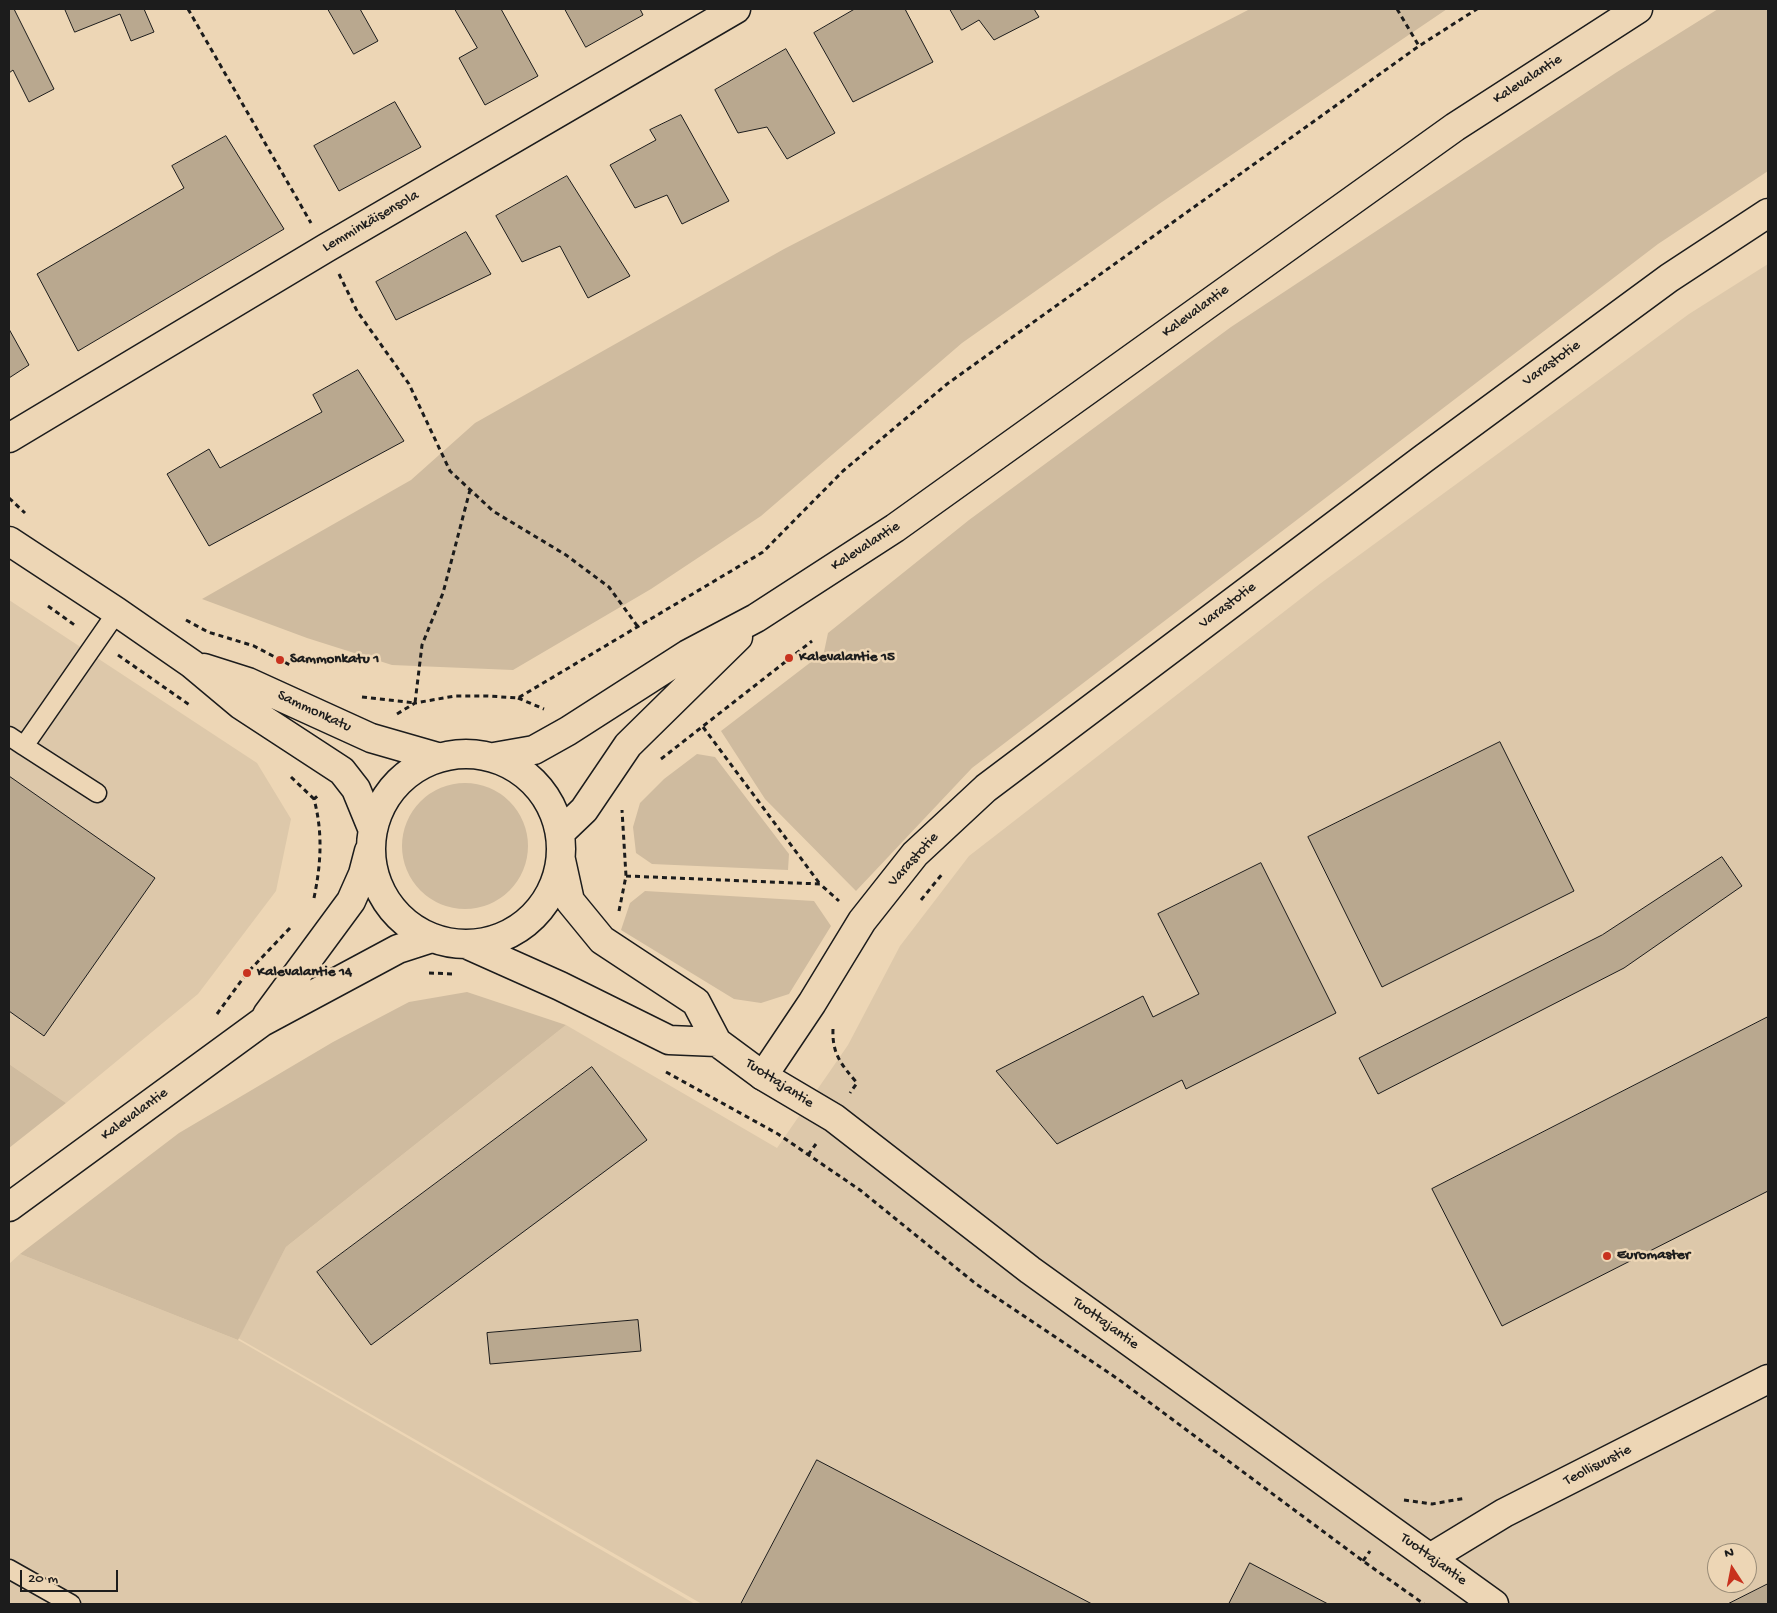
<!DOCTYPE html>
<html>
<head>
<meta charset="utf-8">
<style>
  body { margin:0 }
  #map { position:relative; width:1777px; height:1613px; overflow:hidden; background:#edd6b5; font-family:"Gochi Hand",sans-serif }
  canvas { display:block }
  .frame { position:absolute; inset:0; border:10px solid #1c1c1c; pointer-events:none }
  .north { position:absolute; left:1707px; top:1543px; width:50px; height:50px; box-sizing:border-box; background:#edd6b5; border:1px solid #998c78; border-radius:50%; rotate:349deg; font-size:14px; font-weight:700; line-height:20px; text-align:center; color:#1c1c1c }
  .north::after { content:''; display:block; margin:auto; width:18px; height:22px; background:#c8321e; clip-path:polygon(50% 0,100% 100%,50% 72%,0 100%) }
  .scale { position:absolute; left:20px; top:1570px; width:98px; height:22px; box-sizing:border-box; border:2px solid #1c1c1c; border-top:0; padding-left:6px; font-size:15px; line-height:18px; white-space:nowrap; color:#1c1c1c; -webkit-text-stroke:4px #edd6b5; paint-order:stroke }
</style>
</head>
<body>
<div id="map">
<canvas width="1777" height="1613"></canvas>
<div class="frame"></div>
<div class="north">N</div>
<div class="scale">20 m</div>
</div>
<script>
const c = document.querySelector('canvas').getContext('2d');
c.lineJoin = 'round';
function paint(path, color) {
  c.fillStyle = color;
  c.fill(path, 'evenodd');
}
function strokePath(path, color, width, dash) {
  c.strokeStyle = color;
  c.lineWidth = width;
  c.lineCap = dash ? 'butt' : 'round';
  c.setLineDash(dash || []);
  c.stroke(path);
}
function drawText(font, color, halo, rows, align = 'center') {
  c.font = font + ' "Gochi Hand",sans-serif';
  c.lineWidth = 5;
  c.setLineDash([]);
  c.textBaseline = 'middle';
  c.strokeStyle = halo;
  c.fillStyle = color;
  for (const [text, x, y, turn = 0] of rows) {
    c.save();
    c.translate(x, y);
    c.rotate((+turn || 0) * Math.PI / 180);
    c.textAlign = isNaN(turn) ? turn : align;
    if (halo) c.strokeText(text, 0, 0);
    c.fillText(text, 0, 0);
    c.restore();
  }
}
paint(new Path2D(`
  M1768,264V1604H702L238,1338L286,1247L566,1025L777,1148L848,1045L900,946L969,856L1321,583L1689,314ZM1717,1553H1747V1583H1717Z
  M9,600L257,763L291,819L276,891L198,994L66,1103L9,1064Z
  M20,1254L238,1340L695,1604H9V1264Z`), '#ddc8aa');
paint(new Path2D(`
  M1250,9H1447L1159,204L962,343L761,516L651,589L513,670L392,665L307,638L202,599L411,480L475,423L784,249Z
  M1718,9H1768V171L1658,244L972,768L856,891L765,799L721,731L824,652L828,633L969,520L1231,327L1617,72Z
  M697,754L715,757L789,854L788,870L652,864L636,853L633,827L640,803L664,779Z
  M402 846a63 63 0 1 1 126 0a63 63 0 1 1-126 0Z
  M645,891L814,901L831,926L789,994L761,1003L734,999L621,930L630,903Z
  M467,992L566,1025L286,1247L238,1340L20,1254L179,1133L333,1042L409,1002Z
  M9,1064L66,1103L9,1148Z`), '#cfbb9f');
const building = new Path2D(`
  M9,9H14L54,89L29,102L13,70L9,73Z
  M65,9H144L154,32L131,41L120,14L75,32Z
  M328,9H360L378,41L354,54Z
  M455,9H501L538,76L485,105L459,58L477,48Z
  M565,9H640L643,15L586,47Z
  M855,9H905L933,62L853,102L814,33Z
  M950,9H1034L1039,17L994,40L979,20L962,30Z
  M786,49L835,133L787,159L767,127L738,133L715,90Z
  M395,102L421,147L339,191L314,146Z
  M681,115L729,201L682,224L667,195L635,208L610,165L656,140L650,130Z
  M226,136L284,229L78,351L37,274L184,188L172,166Z
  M567,176L630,276L588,298L560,246L522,262L496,216Z
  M466,232L491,274L396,320L376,282Z
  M9,329L29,365L9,378Z
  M358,370L404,441L209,546L167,474L209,449L220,468L322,412L313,395Z
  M1500,742L1574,891L1382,987L1308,837Z
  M9,776L155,878L44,1036L9,1011Z
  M1722,857L1742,886L1624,968L1378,1094L1359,1058L1602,935Z
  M1261,863L1336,1013L1186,1089L1182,1080L1057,1144L996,1071L1143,996L1153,1017L1199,994L1158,914Z
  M1768,1017V1191L1502,1326L1432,1189Z
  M592,1067L647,1140L371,1345L317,1272Z
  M638,1320L641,1351L490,1364L487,1333Z
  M817,1460L1092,1604H741Z
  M1250,1563L1328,1604H1229Z
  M1768,1584V1604H1728Z`);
paint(building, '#b9a88f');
strokePath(building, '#1c1c1c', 1);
const lane = new Path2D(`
  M9,736L24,746L117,612
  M24,746L97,793
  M9,1569L71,1604`);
const street = new Path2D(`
  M9,438L326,248L736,9
  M763,1076L812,1003L862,921L915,854L986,788L1423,459L1669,278L1768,213
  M1430,1558L1504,1513L1768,1379`);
const secondary = new Path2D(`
  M9,541L117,612L192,664L241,705L342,771L356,789L372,828
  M204,668L248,682L371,738L437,757
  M371 849a95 95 0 1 1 190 0a95 95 0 1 1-190 0Z
  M494,757L534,750L568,731L688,654L756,618L895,528L1455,127L1638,9
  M560,833L584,810L628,745L738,637
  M561,860L570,901L602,940L696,1002L717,1042L763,1076L834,1118L1030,1270L1494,1604
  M466,944L560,986L669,1040L717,1042
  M267,1015L351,901L363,874L369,851
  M9,1207L262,1022L398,949L432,938`);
strokePath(lane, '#1c1c1c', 21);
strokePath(street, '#1c1c1c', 31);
strokePath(secondary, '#1c1c1c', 31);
strokePath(new Path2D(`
  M188,9L311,223
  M1397,9L1419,46
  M339,274L357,311L409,384L450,471L493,511L566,555L609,587L638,627
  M9,498L25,513
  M48,606L76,626
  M186,620L208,632L254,646L290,665
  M118,655L191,706
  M362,697L415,703L422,645L443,593L470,490
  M518,698L544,709
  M397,714L415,703L455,696H488L518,698L763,552L843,471L947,384L1419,46L1477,9
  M703,727L820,884
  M661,759L812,641
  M291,777L314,799
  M626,876L820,884L839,901
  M314,898C321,864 323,833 314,799L320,794
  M921,900L943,873
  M619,911L626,876L622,810
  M429,973L455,974
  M217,1014L247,973L290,928
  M833,1029C832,1054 841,1064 857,1083L850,1093
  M666,1072L778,1134L860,1190L976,1284L1118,1379L1363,1561L1424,1604
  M808,1155L816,1144
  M1404,1500L1432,1504L1466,1498
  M1363,1561L1370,1551`), '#1c1c1c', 3, [5, 4]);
strokePath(lane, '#edd6b5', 18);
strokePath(street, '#edd6b5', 28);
strokePath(secondary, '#edd6b5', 28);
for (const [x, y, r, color] of [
  [789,658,5,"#c8321e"],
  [280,660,5,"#c8321e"],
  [247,973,5,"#c8321e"],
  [1607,1256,5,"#c8321e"]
]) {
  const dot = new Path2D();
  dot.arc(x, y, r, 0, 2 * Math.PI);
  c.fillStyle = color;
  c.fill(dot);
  strokePath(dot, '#edd6b5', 2);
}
drawText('15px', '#1c1c1c', '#edd6b5', [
  ["Kalevalantie",1528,80,-33],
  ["Lemminkäisensola",371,222,-30],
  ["Kalevalantie",1196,312,-36],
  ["Varastotie",1552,364,-36],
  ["Kalevalantie",866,547,-33],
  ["Varastotie",1228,606,-37],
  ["Sammonkatu",314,712,25],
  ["Varastotie",914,860,-48],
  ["Tuottajantie",779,1084,33],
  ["Kalevalantie",135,1115,-36],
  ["Tuottajantie",1105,1324,36],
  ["Teollisuustie",1598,1466,-27],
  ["Tuottajantie",1433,1560,36]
]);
drawText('bold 15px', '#1c1c1c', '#edd6b5', [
  ["Kalevalantie 15",799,658],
  ["Sammonkatu 1",290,660],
  ["Kalevalantie 14",257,973],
  ["Euromaster",1617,1256]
], 'left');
</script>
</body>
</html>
